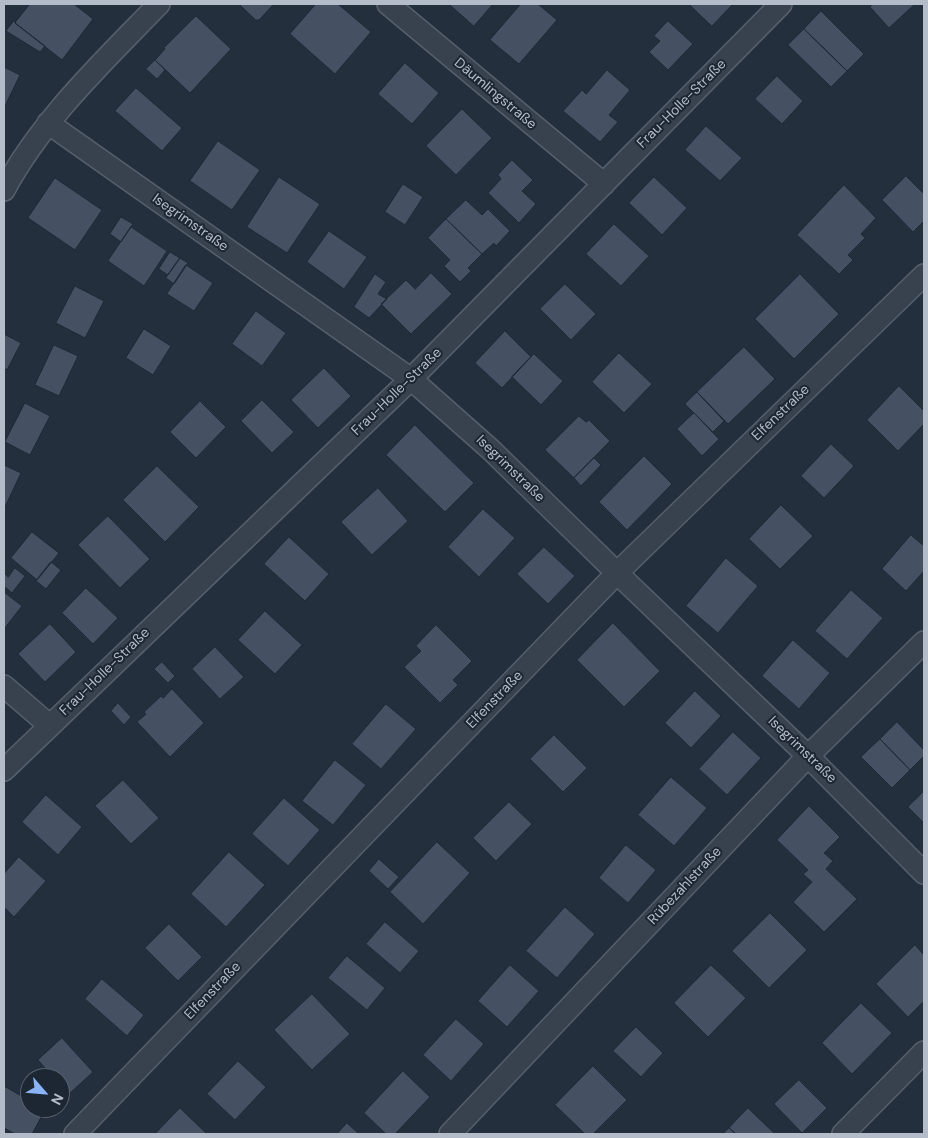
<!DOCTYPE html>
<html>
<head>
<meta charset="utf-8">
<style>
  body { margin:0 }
  #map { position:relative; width:928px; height:1138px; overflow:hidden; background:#242f3e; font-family:"DM Sans",sans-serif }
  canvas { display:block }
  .frame { position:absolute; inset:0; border:5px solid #b4bcc9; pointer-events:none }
  .north { position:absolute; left:20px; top:1068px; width:50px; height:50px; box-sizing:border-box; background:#1d2633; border:1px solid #59626f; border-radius:50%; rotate:117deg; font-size:14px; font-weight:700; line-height:20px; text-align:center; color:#b4bcc9 }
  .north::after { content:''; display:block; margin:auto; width:18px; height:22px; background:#8ab4f8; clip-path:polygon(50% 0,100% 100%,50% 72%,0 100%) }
</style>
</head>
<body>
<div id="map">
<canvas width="928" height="1138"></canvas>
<div class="frame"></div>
<div class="north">N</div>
</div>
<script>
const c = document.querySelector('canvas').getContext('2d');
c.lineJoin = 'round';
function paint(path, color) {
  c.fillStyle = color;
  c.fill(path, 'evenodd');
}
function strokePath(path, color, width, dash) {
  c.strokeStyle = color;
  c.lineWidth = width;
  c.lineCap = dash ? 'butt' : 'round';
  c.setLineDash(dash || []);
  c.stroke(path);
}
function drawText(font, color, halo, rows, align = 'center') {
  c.font = font + ' "DM Sans",sans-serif';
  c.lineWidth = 4;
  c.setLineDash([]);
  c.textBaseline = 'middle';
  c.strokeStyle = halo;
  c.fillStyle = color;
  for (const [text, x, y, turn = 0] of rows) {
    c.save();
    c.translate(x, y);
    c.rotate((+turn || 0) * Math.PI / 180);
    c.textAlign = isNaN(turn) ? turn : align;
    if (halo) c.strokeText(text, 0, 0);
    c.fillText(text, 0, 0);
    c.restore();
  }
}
const building = new Path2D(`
  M30,4H74L93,19L62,60L15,23Z
  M239,4H274L259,20H256Z
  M316,4H338L371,32L335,74L290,34Z
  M449,4H493L474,26Z
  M521,4H538L557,20L519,64L490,40Z
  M689,4H733L712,26Z
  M873,4H915L889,28L870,7Z
  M821,11L864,54L847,71L804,29Z
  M196,16L231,49L190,93L155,60L165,49L164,48Z
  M14,21L16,22L15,23L45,46L40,52L6,31Z
  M668,21L693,44L668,70L649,52L660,41L654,36Z
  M804,29L847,71L831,87L788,45Z
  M155,60L165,70L157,79L146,69Z
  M405,63L439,93L412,124L378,94Z
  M4,67L20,75L4,108Z
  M607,70L630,90L609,115L618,122L600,142L563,111L582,90L586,94Z
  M777,76L803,101L782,124L755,99Z
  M136,88L182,128L162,151L115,111Z
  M462,109L492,138L456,175L426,146Z
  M706,126L742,158L720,181L685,150Z
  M218,141L260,170L232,210L190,181Z
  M512,160L533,180L522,191L536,204L519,223L488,193L501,179L498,175Z
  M906,176L924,194V221L913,232L882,200Z
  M279,177L320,204L287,253L247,227Z
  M654,177L687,208L662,235L629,203Z
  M55,178L102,210L75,250L28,218Z
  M403,184L423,197L405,225L385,212Z
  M844,185L876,218L861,234L865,238L848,255L853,260L839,274L797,235Z
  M466,200L482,215L488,209L510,231L496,246L494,243L482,254L446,219Z
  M121,217L133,224L121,242L110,234Z
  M446,219L482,254L468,268L471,271L460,282L444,266L450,260L428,238Z
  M614,224L649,256L621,286L586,254Z
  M131,227L167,251L144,286L108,261Z
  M329,231L367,257L344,289L307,262Z
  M170,252L180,258L168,275L159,269Z
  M180,258L188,263L174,284L166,278Z
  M186,265L213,283L194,311L167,294Z
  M431,273L452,294L411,334L381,304L406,280L415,289Z
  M375,274L386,282L378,294L387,299L369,318L354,307Z
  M800,274L839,314L794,359L755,319Z
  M565,284L596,314L571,340L540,309Z
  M75,286L104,301L85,338L56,323Z
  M256,311L286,333L262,366L232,344Z
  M144,329L171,346L153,375L126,358Z
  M505,331L531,357L502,388L475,363Z
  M4,334L21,343L7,370L4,368Z
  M54,345L78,356L59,396L35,385Z
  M744,347L775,379L728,424L697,392Z
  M619,353L652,384L624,413L592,382Z
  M534,354L563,381L541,405L512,377Z
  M324,368L351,396L318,428L291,400Z
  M899,386L924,411V424L898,451L867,420Z
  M697,392L724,421L713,432L685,404Z
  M262,400L294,432L272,453L241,421Z
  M200,401L226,427L196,458L170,432Z
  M25,403L50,416L30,455L5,442Z
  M694,413L719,439L702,456L677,429Z
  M579,416L586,422L589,420L610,441L574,478L545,450Z
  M415,425L474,483L445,512L386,455Z
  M831,444L854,466L824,498L801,476Z
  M644,456L672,484L627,530L599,502Z
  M594,458L601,465L581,486L574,478Z
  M4,465L21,473L4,509Z
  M157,466L199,507L165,542L123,500Z
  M378,488L408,521L372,555L341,522Z
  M781,505L813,536L780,569L749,539Z
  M483,509L515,538L479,577L448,547Z
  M108,516L150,559L120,588L78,545Z
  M32,532L59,553L37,580L11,558Z
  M911,535L924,546V571L906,591L882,569Z
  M289,537L329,574L305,601L264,564Z
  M544,547L575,576L548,604L517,574Z
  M726,558L758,586L718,633L686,606Z
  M51,562L61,570L46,589L36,581Z
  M15,568L25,576L12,593L4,586V573L8,577Z
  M86,588L118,618L93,644L62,613Z
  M851,590L883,618L847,659L815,631Z
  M4,592L22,606L4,629Z
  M265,611L302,645L275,674L238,640Z
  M613,623L660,671L624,707L577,660Z
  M50,624L76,652L45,682L18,654Z
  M436,625L472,661L453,680L458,685L440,703L404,667L421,651L416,646Z
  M793,640L830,673L799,709L762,676Z
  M215,647L244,677L220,699L192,669Z
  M162,662L175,676L168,683L154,669Z
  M172,689L204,723L170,757L137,722L146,714L144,712L161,696L163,698Z
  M695,691L721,716L691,748L665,723Z
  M118,703L131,717L124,725L111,711Z
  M386,704L416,729L381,769L352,744Z
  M897,722L924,750V756L910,770L880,739Z
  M733,732L761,758L727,795L699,769Z
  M554,735L587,768L563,792L530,759Z
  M880,739L910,770L892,788L861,757Z
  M335,760L366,785L333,825L302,801Z
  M671,777L707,808L674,846L638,815Z
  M123,780L159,818L131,844L95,806Z
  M924,791V823L908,807Z
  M46,795L82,827L58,855L22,822Z
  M284,798L320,830L288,866L252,834Z
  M509,802L532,824L496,861L473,838Z
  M809,806L840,837L824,853L833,861L826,869L857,899L824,932L793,902L812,882L803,874L808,870L777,840Z
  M437,842L470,873L423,924L390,892Z
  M626,845L656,870L628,903L599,878Z
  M229,852L265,885L226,927L191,894Z
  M19,857L46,881L14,917L4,907V874Z
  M379,859L399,877L388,889L369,871Z
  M565,907L595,934L557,978L526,951Z
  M770,913L807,950L769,988L732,951Z
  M385,922L419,951L400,973L366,944Z
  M169,924L202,957L178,981L145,948Z
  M915,945L924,955V1001L908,1017L876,984Z
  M347,956L385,988L367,1010L328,978Z
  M510,965L539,991L507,1027L478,1001Z
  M711,965L746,998L708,1037L674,1003Z
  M102,979L144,1015L127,1036L85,999Z
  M312,994L350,1034L312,1070L274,1030Z
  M861,1003L892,1033L852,1074L822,1043Z
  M456,1019L484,1044L451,1081L423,1055Z
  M636,1027L663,1053L641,1077L613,1051Z
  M62,1038L93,1072L69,1094L60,1084V1078H54L38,1060Z
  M238,1061L266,1087L235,1120L207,1094Z
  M593,1066L627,1100L593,1134H585L555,1105Z
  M403,1071L430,1097L395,1134H386L364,1113Z
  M799,1080L827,1108L802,1133L774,1104Z
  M4,1086L30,1101V1108H42L45,1110L32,1134H15L4,1128Z
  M180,1108L207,1134H155Z
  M748,1108L775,1134H736L729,1128Z
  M347,1123L359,1134H337Z
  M729,1128L736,1134H723Z`);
paint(building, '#455162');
strokePath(building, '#1f2835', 1);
const street = new Path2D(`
  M388,4L604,184
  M48,123L411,379L490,449L617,573L808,756L924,873
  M4,190C43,118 103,62 159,4
  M4,686L49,725
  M4,770L411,379L781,4
  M75,1134L617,573L924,275
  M450,1134L808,756L924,642
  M843,1134L924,1052`);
strokePath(street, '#565f6c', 24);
strokePath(street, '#38414e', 21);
drawText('14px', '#b4bcc9', '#1d2633', [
  ["Däumlingstraße",495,94,40],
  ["Frau-Holle-Straße",682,104,-45],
  ["Isegrimstraße",190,223,35],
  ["Frau-Holle-Straße",397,392,-44],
  ["Elfenstraße",781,413,-44],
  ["Isegrimstraße",510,469,44],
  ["Frau-Holle-Straße",105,672,-44],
  ["Elfenstraße",495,700,-46],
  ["Isegrimstraße",802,750,44],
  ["Rübezahlstraße",685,886,-47],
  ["Elfenstraße",213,991,-46]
]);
</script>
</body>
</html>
